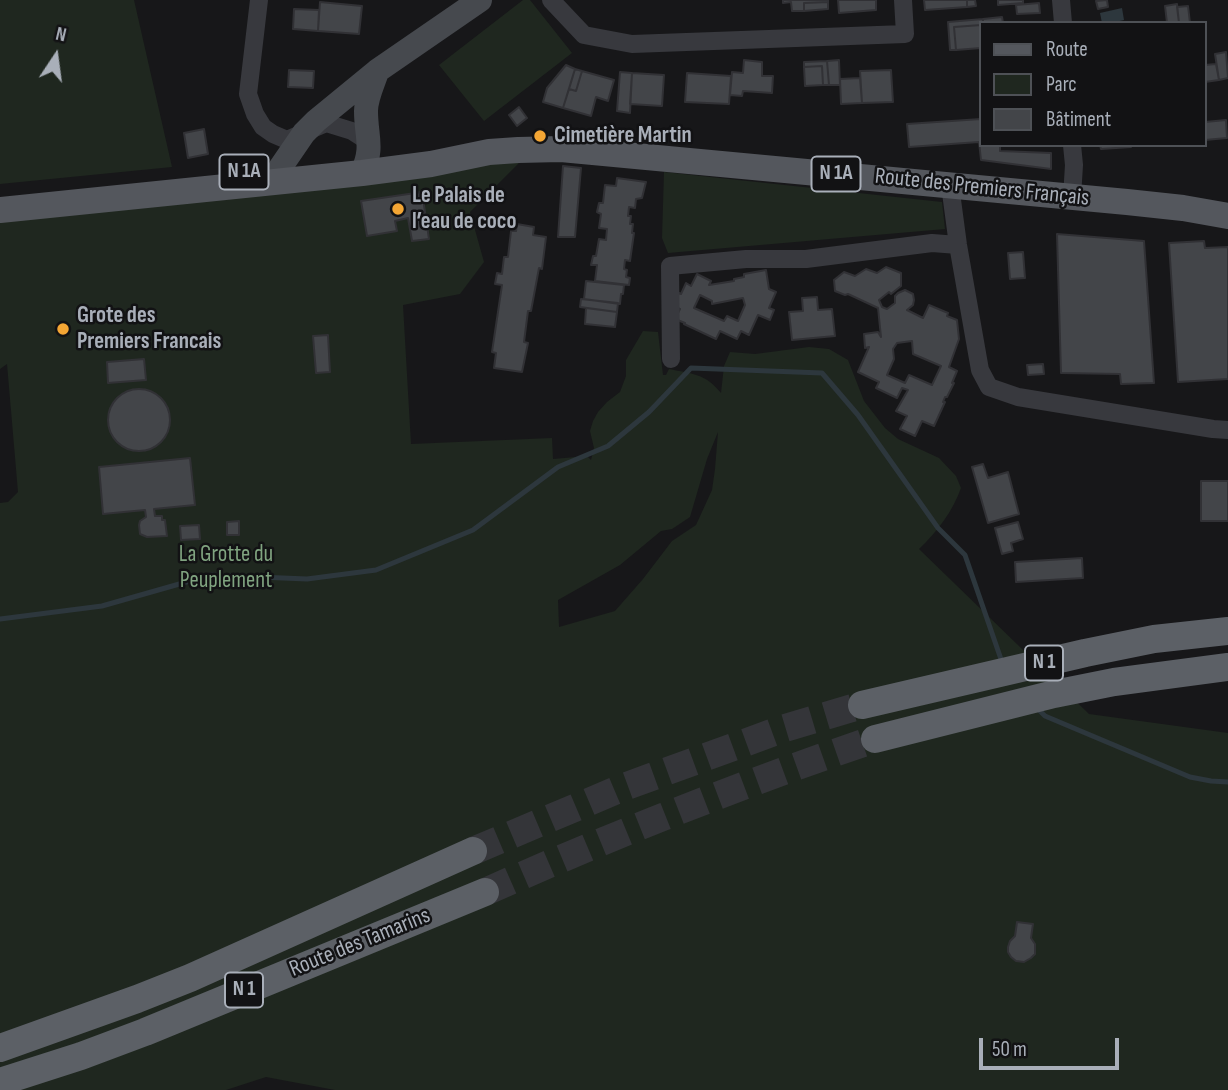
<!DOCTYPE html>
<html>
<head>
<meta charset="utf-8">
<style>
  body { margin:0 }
  #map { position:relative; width:1228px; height:1090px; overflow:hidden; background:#171719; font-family:"Sofia Sans Condensed",sans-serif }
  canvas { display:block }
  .legend { position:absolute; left:979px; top:21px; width:228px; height:126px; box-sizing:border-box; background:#121214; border:2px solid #4e5156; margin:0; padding:9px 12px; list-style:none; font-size:21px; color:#a9afb9 }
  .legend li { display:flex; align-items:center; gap:14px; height:35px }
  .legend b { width:35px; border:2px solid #4e5156 }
  .north { position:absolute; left:21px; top:21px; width:70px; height:70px; -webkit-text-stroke:5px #121214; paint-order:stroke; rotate:13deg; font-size:19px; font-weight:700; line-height:28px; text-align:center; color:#a9afb9 }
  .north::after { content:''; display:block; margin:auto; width:24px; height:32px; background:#a9afb9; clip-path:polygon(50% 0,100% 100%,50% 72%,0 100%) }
  .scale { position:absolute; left:979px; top:1038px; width:140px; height:32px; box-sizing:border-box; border:4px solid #a9afb9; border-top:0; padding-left:9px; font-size:21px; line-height:24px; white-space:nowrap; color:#a9afb9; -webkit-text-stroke:5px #121214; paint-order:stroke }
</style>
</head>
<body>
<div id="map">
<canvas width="1228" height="1090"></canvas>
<ul class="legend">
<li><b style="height:9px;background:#54575d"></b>Route</li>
<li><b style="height:19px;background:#1f271f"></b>Parc</li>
<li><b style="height:19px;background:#434549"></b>Bâtiment</li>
</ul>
<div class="north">N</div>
<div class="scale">50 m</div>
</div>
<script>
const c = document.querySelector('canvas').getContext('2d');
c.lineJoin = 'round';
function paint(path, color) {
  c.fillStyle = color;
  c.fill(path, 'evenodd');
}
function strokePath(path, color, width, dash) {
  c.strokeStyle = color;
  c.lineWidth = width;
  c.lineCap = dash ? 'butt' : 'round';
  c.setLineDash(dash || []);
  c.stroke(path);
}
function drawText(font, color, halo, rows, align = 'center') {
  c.font = font + ' "Sofia Sans Condensed",sans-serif';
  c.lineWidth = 5;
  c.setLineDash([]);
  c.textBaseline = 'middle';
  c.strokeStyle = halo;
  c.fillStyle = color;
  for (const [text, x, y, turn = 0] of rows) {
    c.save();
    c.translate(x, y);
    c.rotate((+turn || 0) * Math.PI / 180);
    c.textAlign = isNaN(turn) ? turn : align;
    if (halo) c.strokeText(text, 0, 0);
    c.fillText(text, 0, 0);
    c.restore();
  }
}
paint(new Path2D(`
  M0,0H134L172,167L0,184Z
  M523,0H530L572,53L484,121L439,65Z
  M521,161L470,212L484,262L460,294L403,305L411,444L552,438L553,459L587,456L591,460L594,448L590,431L593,421L598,412L607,402L620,392L626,376V360L643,331L658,332L663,375H666L669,369C692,374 705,373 721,393L724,366L730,352L755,354L809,347L829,349L848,360L864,401L885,428L898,439L939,458L956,476L961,488C953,511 937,532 919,549L1089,714L1228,733V1090H335L266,1077L226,1090H0V503L8,502L18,492L7,364L0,369V210ZM718,432L715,469L712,490L696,525L672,541L643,579L615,611L559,627L558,600L620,565L661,531L672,529L690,517L707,459Z
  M664,172L942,202L945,229L668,253L662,238Z`), '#1f271f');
paint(new Path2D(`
  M1122,8L1124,20L1111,23H1102L1100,13Z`), '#2d373d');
strokePath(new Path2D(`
  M0,619L102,606L211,575L307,579L376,570L473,530L558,467L608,446L649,412L691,368L822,373L858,415L938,528L965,555L1003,665
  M1037,708L1045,716L1190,777L1211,781L1228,782`), '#2d373d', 5);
const building = new Path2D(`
  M783,0H828V2L804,3V11H792L791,2L783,3Z
  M838,0H876V10L839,13Z
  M924,0H967V7L925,10Z
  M967,0H975L976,6L967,7Z
  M998,0H1023V3L998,5Z
  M1107,0L1108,7L1098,9L1096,1Z
  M320,2L362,6L359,34L318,31Z
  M828,2V9L804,11V3Z
  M1039,3L1040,13L1017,14L1016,5Z
  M1177,4L1179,23H1167L1165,6Z
  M1188,6L1190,23H1179L1177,7Z
  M294,9L319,10L318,31L293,29Z
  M1002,17L1003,23H983V19Z
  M983,19V23H981V25L954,27L956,50H950L948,22Z
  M981,25V48L956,50L954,27Z
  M1226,52L1228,78L1219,80L1215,54Z
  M744,60L762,62V76H773L772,93L743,91L742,96L730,95L732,72L743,73Z
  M839,60L840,85H829L827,61Z
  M827,61L829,85H823L822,66L804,67V62Z
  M1216,64L1219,80L1205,82V65Z
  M566,65L575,69L563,108L543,102L547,88Z
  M822,66L823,85L805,86L804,67Z
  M575,69L582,71L576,91L569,89Z
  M289,70L314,71L313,88L288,87Z
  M891,70L893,102L862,103L860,71Z
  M582,71L614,80L608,101L596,97L591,116L563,108L569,89L576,91Z
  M620,72L632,73L630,113L617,111Z
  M632,73L664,75L662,106L630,104Z
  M687,73L731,76L729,104L685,102Z
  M860,78L862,103L841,104L840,79Z
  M519,107L527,118L517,126L509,115Z
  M981,119V145H1000V151L1051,153V169L981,160L979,142L909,147L907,124Z
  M1226,120L1227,138L1205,140V122Z
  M204,129L208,154L188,158L184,133Z
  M1100,145H1131V147L1101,149Z
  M563,166L581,168L575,237H558Z
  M617,178L646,182L642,198L636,199L635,208L629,207L628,216H631L630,224H633L632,233H634L630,261L625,260L624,269L627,270L626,277L630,278L629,285L595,281L597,265H591L593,256H596L599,239L606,240L607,229L599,228L601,214L597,212L599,203H603L605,185L616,186Z
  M422,192L429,239L412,241L408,218L395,221L397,231L367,236L361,201Z
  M517,224L534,227L533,235L546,237L542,269L539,268L531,311H528L524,342L528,343L522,372L494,368L496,353L492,352L502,285L495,284L497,273L502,274L504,257H508L511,231H516Z
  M1057,234L1144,241L1154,383L1121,384L1120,374L1061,373Z
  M1204,241L1205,248L1228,247V379L1178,382L1169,243Z
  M1023,252L1025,278L1010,279L1008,253Z
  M886,267L901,273V286L891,294L889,292L879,300L882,307L887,309L895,303V296L898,293L905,290L913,294L914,300L913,305L907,310L923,318L929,305L948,313L947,316L957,320L959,339L949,367L957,371L952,383H954L947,397H945L943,402H945L934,426L922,421L915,436L900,429L907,416L896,411L908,390L902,388L897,398L876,388L879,382L858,372L869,347L865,348L864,334L878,332L881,337L878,308L848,294L845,295L835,291L834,280L844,272L855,276L866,269L877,273ZM912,341L913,354L941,366L932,385L909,375L905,383L887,375L894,359L893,349L897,343Z
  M766,270L769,289L776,292L769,308L774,310L770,320L758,315L749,335L741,331L737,339L720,331L716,339L684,324L685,323L675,319L680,309L673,306L679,293L681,294L686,283L691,286L697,274L711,281L709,285L734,281V279L744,277V274ZM700,295L712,301V304L743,298L745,305L738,321L727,316L724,321L694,308Z
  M586,281L624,285L623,294H621L620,304L584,299Z
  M817,297L818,310L832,309L835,336L792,340L789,312L803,311L802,298Z
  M581,299L618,303L617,312L580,307Z
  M586,308L617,312L615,327L585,324Z
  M328,335L330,372L316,373L313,336Z
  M144,359L146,380L108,383L107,362Z
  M1043,364L1044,374L1028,375L1027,365Z
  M108 420a31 31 0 1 1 62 0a31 31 0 1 1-62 0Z
  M190,458L195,505L154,509L155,516H162V520H165L167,536L147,537L140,534L139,525L140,521L146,517L145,510L103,514L99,467Z
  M983,464L988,478L1008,472L1019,514L988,523L972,467Z
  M1201,481H1228V521H1201Z
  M239,521V535H227V522Z
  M1018,522L1023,539L1011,543L1013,551L1002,554L995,528Z
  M199,525L200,539L181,540L180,526Z
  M1082,558L1083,578L1016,582L1015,562Z
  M1017,922L1033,924L1031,938L1035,944V954L1031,958L1024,962L1016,961L1011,957L1008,952V947L1010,941L1015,936Z`);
paint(building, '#434549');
strokePath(building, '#313135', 2);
strokePath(new Path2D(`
  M473,851L624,787L785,728L862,705
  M485,892C613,835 742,784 875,739`), '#343539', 28, [28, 14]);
strokePath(new Path2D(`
  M259,0L248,94L255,114L263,127L273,134L287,140L326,123L352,131L369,142
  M551,0L584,35L632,44L905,34L903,0
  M1061,0L1063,23
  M1072,145L1074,165L1072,197
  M950,185L958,245L980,370L989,387L1018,397L1213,429L1228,430
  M671,359L670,266L746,259H806L932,243L958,245`), '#38393e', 18);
strokePath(new Path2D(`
  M280,168L304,133L316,121L377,71L480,0
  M362,173C374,147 366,137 366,111C366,98 373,84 377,72`), '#46494e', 24);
strokePath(new Path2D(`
  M0,210L362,173L431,164L489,152L518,150L561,149L1127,202L1183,208L1228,216`), '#54575d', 26);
strokePath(new Path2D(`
  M862,705L1085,653L1154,639L1228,631
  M875,739L1054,694L1114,682L1228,667
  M0,1048L137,999L190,978L473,851
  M0,1082L81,1056L145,1032L485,892`), '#5c6066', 28);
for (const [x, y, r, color] of [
  [540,136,7,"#f4a634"],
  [398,209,7,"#f4a634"],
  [63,329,7,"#f4a634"]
]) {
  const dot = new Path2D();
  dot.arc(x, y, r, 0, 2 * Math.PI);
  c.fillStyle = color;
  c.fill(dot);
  strokePath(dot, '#121214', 2.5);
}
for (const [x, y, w] of [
  [244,172,49],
  [836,174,49],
  [1044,663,38],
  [244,990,38]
]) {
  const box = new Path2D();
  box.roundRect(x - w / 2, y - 17.5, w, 35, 5);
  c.fillStyle = '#121214';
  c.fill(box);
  strokePath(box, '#a9afb9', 2);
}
drawText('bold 21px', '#a9afb9', null, [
  ["N 1A",244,172],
  ["N 1A",836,174],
  ["N 1",1044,663],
  ["N 1",244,990]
]);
drawText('bold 23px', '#a9afb9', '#121214', [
  ["Cimetière Martin",554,136],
  ["Le Palais de",412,196],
  ["l’eau de coco",412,222],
  ["Grote des",77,316],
  ["Premiers Francais",77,342]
], 'left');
drawText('23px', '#a9afb9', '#121214', [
  ["Route des Premiers Français",982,188,6],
  ["Route des Tamarins",360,943,-22]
]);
drawText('23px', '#80a480', '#121214', [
  ["La Grotte du",226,555],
  ["Peuplement",226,581]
]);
</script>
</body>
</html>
